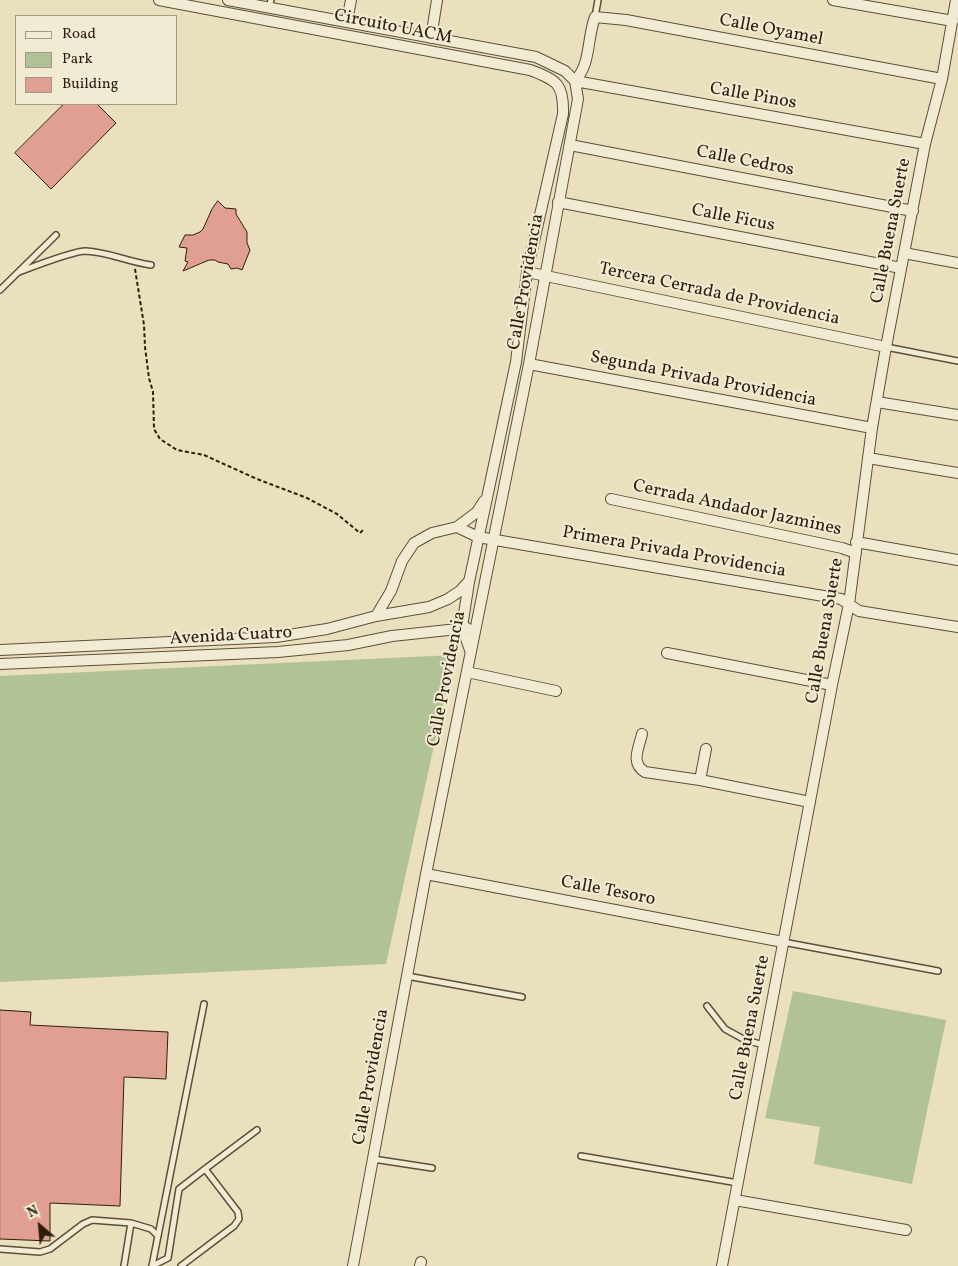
<!DOCTYPE html>
<html>
<head>
<meta charset="utf-8">
<style>
  body { margin:0 }
  #map { position:relative; width:958px; height:1266px; overflow:hidden; background:#ebe0bd; font-family:Vollkorn,serif }
  canvas { display:block }
  .legend { position:absolute; left:15px; top:15px; width:162px; height:90px; box-sizing:border-box; background:#f2ebd4; border:1px solid #a39984; margin:0; padding:6px 9px; list-style:none; font-size:15px; color:#2c1e0c }
  .legend li { display:flex; align-items:center; gap:10px; height:25px }
  .legend b { width:25px; border:1px solid #a39984 }
  .north { position:absolute; left:15px; top:1201px; width:50px; height:50px; -webkit-text-stroke:4px #f2ebd4; paint-order:stroke; rotate:333deg; font-size:14px; font-weight:700; line-height:20px; text-align:center; color:#2c1e0c }
  .north::after { content:''; display:block; margin:auto; width:18px; height:22px; background:#2c1e0c; clip-path:polygon(50% 0,100% 100%,50% 72%,0 100%) }
</style>
</head>
<body>
<div id="map">
<canvas width="958" height="1266"></canvas>
<ul class="legend">
<li><b style="height:6px;background:#f2ebd4"></b>Road</li>
<li><b style="height:14px;background:#b1c396"></b>Park</li>
<li><b style="height:14px;background:#e19f93"></b>Building</li>
</ul>
<div class="north">N</div>
</div>
<script>
const c = document.querySelector('canvas').getContext('2d');
c.lineJoin = 'round';
function paint(path, color) {
  c.fillStyle = color;
  c.fill(path, 'evenodd');
}
function strokePath(path, color, width, dash) {
  c.strokeStyle = color;
  c.lineWidth = width;
  c.lineCap = dash ? 'butt' : 'round';
  c.setLineDash(dash || []);
  c.stroke(path);
}
function drawText(font, color, halo, rows, align = 'center') {
  c.font = font + ' Vollkorn,serif';
  c.lineWidth = 4;
  c.setLineDash([]);
  c.textBaseline = 'middle';
  c.strokeStyle = halo;
  c.fillStyle = color;
  for (const [text, x, y, turn = 0] of rows) {
    c.save();
    c.translate(x, y);
    c.rotate((+turn || 0) * Math.PI / 180);
    c.textAlign = isNaN(turn) ? turn : align;
    if (halo) c.strokeText(text, 0, 0);
    c.fillText(text, 0, 0);
    c.restore();
  }
}
paint(new Path2D(`
  M454,655L386,964L0,982V676Z
  M793,991L946,1020L912,1184L814,1164L820,1127L765,1118Z`), '#b1c396');
const building = new Path2D(`
  M64,104H97L116,123L51,189L15,153Z
  M218,201L225,208L236,209V214L247,232V243L250,250L242,270L237,268L231,269L228,264L218,262L215,260H209L183,271L188,262L185,261L187,248L179,247L185,235H193L200,232L203,229L212,209Z
  M0,1010L31,1012L30,1025L168,1032L166,1079L124,1077L120,1206L50,1203V1241L0,1239Z`);
paint(building, '#e19f93');
strokePath(building, '#2c1e0c', 1);
const service = new Path2D(`
  M269,7L271,0
  M595,17L598,0
  M19,272C32,267 74,251 86,251C108,252 129,262 151,265
  M0,290L56,235
  M886,347L958,361
  M783,942L938,971
  M407,976L522,997
  M707,1006L725,1029L745,1040L764,1045
  M581,1156L738,1183
  M373,1159L432,1168
  M0,1249L40,1252L50,1249L83,1224L92,1220L131,1223L151,1229L158,1236
  M124,1266L131,1223
  M152,1266L204,1004
  M152,1266L168,1258L179,1189L205,1169
  M181,1266L234,1226L239,1219L238,1212L205,1169L257,1130`);
const minor = new Path2D(`
  M159,0L530,70C557,80 564,84 563,114L527,272L516,362L469,582L462,627L470,650
  M228,0L536,57L565,71L575,81L578,99L529,364L426,874L353,1266
  M833,0L953,21
  M347,21L351,0
  M431,38L437,0
  M575,81C591,64 587,38 595,17L626,20L942,79
  M575,81L925,144
  M570,145L913,211
  M558,202L901,268
  M904,253L958,263
  M527,272L886,347
  M529,364L872,428
  M877,402L958,415
  M868,458L958,473
  M611,499L842,548L856,553
  M457,527L478,537L841,599L859,611L958,627
  M856,542L958,560
  M376,616L391,591L402,561L414,543L432,533L457,527L477,512L484,501
  M0,650L276,637L327,629L376,616L429,607L448,599L460,591L468,582
  M667,653L832,685
  M0,664L278,652L348,645L392,636L467,628
  M467,672L556,691
  M642,734C639,748 630,763 645,772L700,780L810,802
  M700,780L706,749
  M426,874L783,942
  M735,1200L906,1230
  M420,1266L421,1262
  M722,1266L832,685L849,604L872,428L886,347L925,144L942,79L956,0`);
strokePath(service, '#5c4e38', 8);
strokePath(minor, '#5c4e38', 12);
strokePath(new Path2D(`
  M135,269L144,325L145,347L149,378L153,392L154,429L160,439L177,450L204,455L257,479L307,498L337,514L360,533L363,530`), '#2c1e0c', 2, [4, 2.5]);
strokePath(service, '#f2ebd4', 5);
strokePath(minor, '#f2ebd4', 10);
drawText('18px', '#2c1e0c', '#f2ebd4', [
  ["Circuito UACM",393,28,11],
  ["Calle Oyamel",771,31,11],
  ["Calle Pinos",753,97,10],
  ["Calle Cedros",745,162,11],
  ["Calle Ficus",733,219,11],
  ["Calle Buena Suerte",892,231,-79],
  ["Calle Providencia",527,282,-80],
  ["Tercera Cerrada de Providencia",719,295,12],
  ["Segunda Privada Providencia",703,380,11],
  ["Cerrada Andador Jazmines",737,509,12],
  ["Primera Privada Providencia",674,553,10],
  ["Calle Buena Suerte",826,631,-80],
  ["Avenida Cuatro",231,637,-3],
  ["Calle Providencia",448,679,-79],
  ["Calle Tesoro",608,892,11],
  ["Calle Buena Suerte",751,1028,-79],
  ["Calle Providencia",372,1077,-80]
]);
</script>
</body>
</html>
